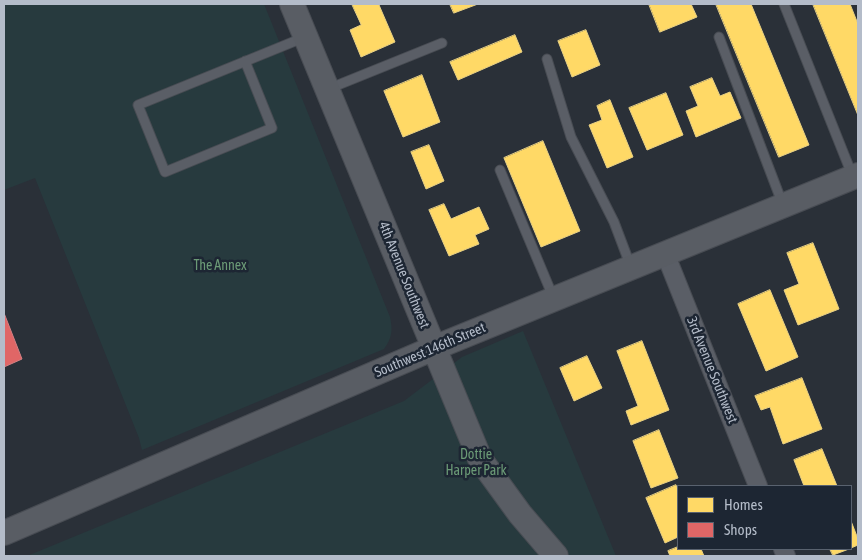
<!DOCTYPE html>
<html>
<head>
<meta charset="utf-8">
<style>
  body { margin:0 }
  #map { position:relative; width:862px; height:560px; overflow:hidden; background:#2a3038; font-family:"Asap Condensed",sans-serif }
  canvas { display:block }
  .frame { position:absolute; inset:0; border:5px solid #b4bcc9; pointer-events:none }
  .legend { position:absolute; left:677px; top:485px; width:175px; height:65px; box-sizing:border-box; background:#1d2633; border:1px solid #59626f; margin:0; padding:6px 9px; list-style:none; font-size:15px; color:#b4bcc9 }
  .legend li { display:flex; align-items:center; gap:10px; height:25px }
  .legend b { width:25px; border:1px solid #59626f }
</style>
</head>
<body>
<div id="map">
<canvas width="862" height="560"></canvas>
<div class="frame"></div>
<ul class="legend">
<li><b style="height:14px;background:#ffd966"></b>Homes</li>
<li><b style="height:14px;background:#e06666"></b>Shops</li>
</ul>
</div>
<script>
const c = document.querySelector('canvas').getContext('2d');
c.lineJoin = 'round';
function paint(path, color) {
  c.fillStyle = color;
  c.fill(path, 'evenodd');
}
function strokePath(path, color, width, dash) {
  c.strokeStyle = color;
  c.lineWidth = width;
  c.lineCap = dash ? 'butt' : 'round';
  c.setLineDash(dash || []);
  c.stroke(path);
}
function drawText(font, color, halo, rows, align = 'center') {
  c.font = font + ' "Asap Condensed",sans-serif';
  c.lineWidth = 5;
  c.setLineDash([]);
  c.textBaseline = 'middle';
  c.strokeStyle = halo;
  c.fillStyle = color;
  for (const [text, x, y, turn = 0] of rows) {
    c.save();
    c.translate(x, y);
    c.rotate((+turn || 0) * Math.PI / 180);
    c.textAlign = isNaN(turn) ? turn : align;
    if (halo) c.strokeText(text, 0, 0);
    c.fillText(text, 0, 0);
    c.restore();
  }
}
paint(new Path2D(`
  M4,4H264L390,317C393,330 392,338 384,349L142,450L139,438L35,178L4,190Z
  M523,331L616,556H27L404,401L462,357Z`), '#273a3e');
const homes = new Path2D(`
  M352,4H382L379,5L395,42L361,57L350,30L361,25Z
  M450,4H478L454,13Z
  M649,4H691L697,17L660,32Z
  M716,4H751L809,145L779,157Z
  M813,4H850L858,24V115Z
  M586,30L600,65L572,77L558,41Z
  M515,35L522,52L458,80L450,62Z
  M422,75L440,122L403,137L384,91Z
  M712,78L720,96L730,92L741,118L696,137L686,111L698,106L690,87Z
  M666,93L683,135L647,150L629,108Z
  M610,100L633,157L607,168L589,125L602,120L597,106Z
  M543,141L580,231L541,247L504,158Z
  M429,145L444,181L426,189L411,152Z
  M444,204L451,219L479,207L489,229L475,235L479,244L449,256L429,210Z
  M813,243L839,309L798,325L784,290L799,284L787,253Z
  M770,290L798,357L766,371L738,304Z
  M642,341L669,410L631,425L626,411L638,406L617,351Z
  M587,356L602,388L574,401L560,368Z
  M802,378L822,429L783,444L770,407L761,410L755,396Z
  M659,430L678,478L651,488L633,441Z
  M822,449L837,486H804L794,460Z
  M676,485L678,490V537L665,543L646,498Z
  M851,521L858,539V545L851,548Z
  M678,547V549H701L704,556H670L668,551Z
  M830,549H849L833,555Z`);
paint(homes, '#ffd966');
strokePath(homes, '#e8d084', 1);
const shops = new Path2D(`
  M4,313L22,359L4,367Z`);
paint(shops, '#e06666');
strokePath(shops, '#d38084', 1);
const lane = new Path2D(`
  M784,4L853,177
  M719,37L783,205
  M547,59L571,137L614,222L631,267
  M245,61L272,128L165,172L138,105L305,37
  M328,89L442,43
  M500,170L554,299`);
const street = new Path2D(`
  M665,253L758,486
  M783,549L786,556`);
const secondary = new Path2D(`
  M292,4L480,459L520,514L556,556
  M4,533L434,348L858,175`);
strokePath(lane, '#484c53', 11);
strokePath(street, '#484c53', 20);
strokePath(secondary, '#484c53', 26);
strokePath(lane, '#5a5e66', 9);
strokePath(street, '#5a5e66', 18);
strokePath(secondary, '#595d64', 24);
drawText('14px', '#6b9a76', '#1d2633', [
  ["The Annex",220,266],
  ["Dottie",476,455],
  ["Harper Park",476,471]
]);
drawText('14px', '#b4bcc9', '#1d2633', [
  ["4th Avenue Southwest",404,275,68],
  ["Southwest 146th Street",430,350,-23],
  ["3rd Avenue Southwest",712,370,68]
]);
</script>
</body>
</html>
